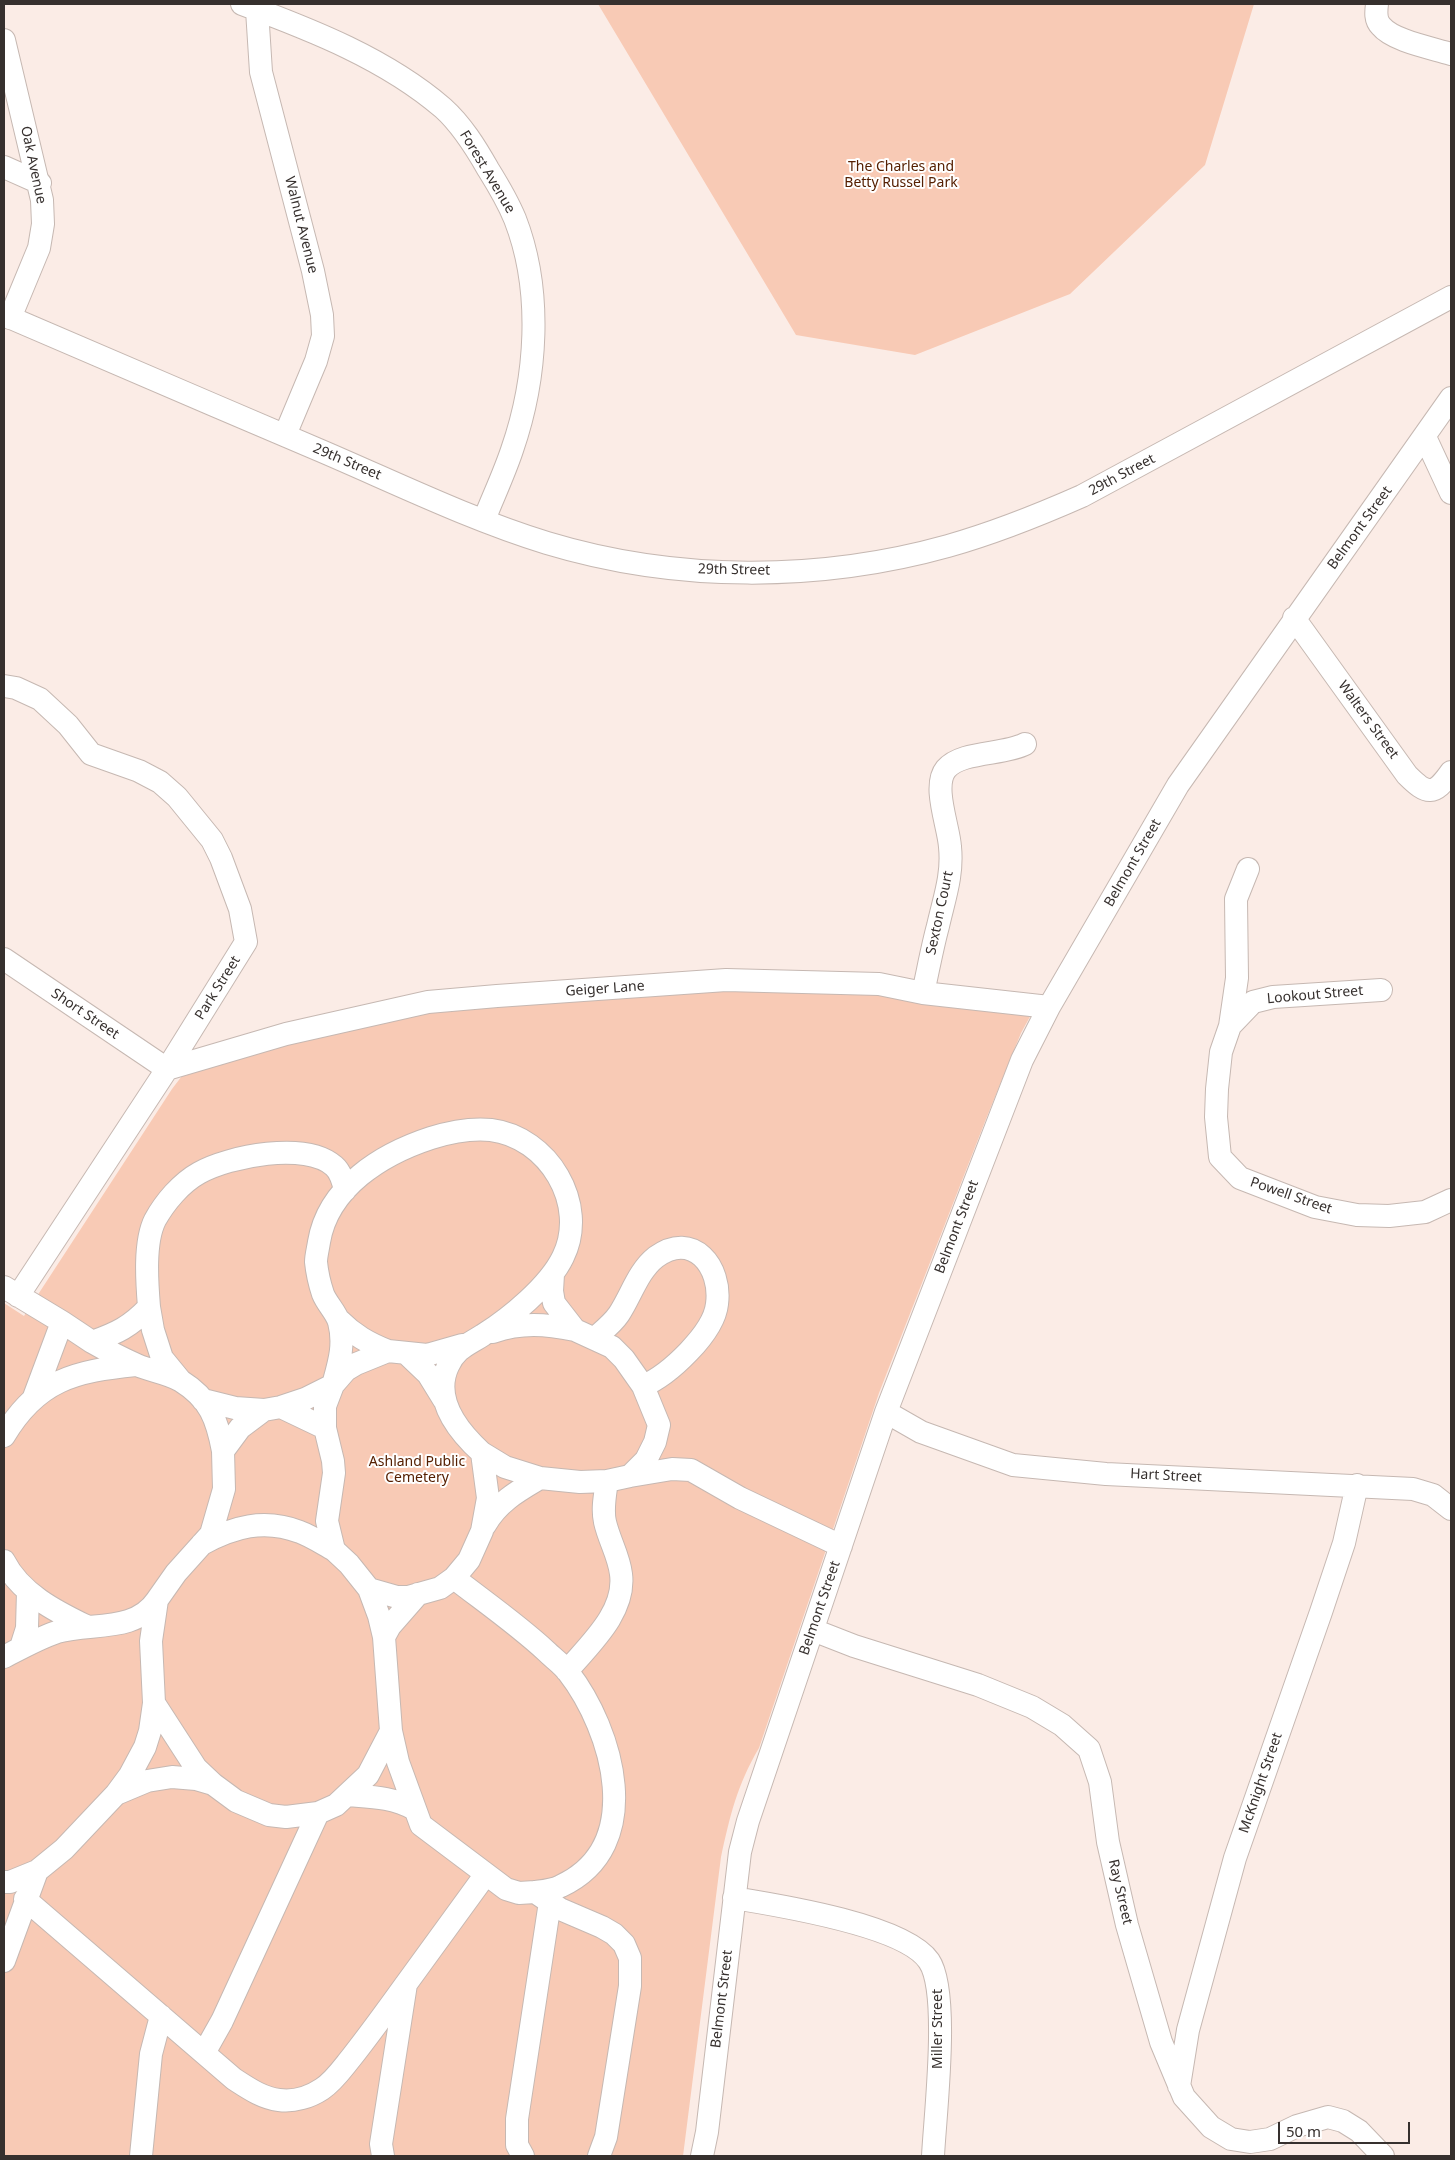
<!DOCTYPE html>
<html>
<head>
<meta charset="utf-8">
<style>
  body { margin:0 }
  #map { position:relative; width:1455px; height:2160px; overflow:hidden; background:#fbece6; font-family:"Noto Sans",sans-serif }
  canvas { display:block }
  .frame { position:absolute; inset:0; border:5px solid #36302e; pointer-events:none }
  .scale { position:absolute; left:1278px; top:2122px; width:132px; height:22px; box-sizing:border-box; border:2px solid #36302e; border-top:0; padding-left:6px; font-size:15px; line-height:18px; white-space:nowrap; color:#36302e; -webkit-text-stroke:4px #fff; paint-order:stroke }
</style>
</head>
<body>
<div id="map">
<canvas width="1455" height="2160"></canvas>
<div class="frame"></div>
<div class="scale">50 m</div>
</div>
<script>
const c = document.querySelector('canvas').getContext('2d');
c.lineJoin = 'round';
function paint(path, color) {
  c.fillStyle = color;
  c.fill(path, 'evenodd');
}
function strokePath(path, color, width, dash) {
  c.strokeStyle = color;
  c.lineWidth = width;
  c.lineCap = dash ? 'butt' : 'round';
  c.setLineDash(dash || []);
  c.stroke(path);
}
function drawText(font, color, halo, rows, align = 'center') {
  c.font = font + ' "Noto Sans",sans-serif';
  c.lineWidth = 4;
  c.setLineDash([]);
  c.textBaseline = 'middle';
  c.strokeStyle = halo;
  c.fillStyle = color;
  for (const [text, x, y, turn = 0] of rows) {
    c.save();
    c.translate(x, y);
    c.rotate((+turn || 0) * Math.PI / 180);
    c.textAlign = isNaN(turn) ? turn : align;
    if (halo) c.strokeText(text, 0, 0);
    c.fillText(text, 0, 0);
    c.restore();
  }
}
paint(new Path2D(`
  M598,4H1254L1205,165L1070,294L915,355L796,335Z
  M834,990L1032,1013L1021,1033L986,1119L879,1393L759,1748C737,1785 730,1816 721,1857L683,2156H4V1303L24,1316L172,1089L185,1072L228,1057L345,1032L427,1010L709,991Z`), '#f8cab5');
const minor = new Path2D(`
  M242,4C312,30 386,59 443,108C462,125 476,148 488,169C498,185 508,202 515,219C543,291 537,378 512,450C504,474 493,497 484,520
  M1377,4C1376,12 1375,20 1381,26C1393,41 1432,48 1451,54
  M257,10L261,72L313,271L322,315L323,336L316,361L285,435
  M4,40L42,200L43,224L39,248L10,318
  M4,167L40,183
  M4,315C109,361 214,405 319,450C394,482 469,519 547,543C676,582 819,582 948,546C994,533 1039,515 1082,496L1451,297
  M1425,437L1451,493
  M1294,618L1407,775C1427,795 1434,796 1451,772
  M4,686L16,688L40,699L68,725L91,754L139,771L160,782L177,797L212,840L221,858L240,909L246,942L167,1069L18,1296
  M1248,869L1236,899L1237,978L1230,1026L1221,1052L1217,1089L1216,1117L1220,1157L1240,1178L1315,1207L1357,1215L1389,1216L1425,1212L1451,1200
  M4,959L167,1069L286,1034L428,1002L497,996L726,980L879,984L923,993L1049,1007
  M923,993C928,971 932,948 938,926C944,899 953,875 950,847C949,827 932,786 946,769C961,751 1004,755 1025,744
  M1230,1026L1253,1002L1273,997L1381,990
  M4,1287L62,1322L92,1342C117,1333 130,1327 149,1307C147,1282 144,1242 155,1220C165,1202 181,1183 199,1173C229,1156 306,1141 334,1166C341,1172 343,1181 345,1190
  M149,1307L153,1330L162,1358L180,1380
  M339,1320C354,1335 368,1343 388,1351
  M493,1332C521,1322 546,1324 575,1330
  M595,1338C603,1331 613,1323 619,1314C631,1296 638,1271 656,1257C693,1230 722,1267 717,1304C714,1333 669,1375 643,1386
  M92,1342C106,1350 121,1358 137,1365C150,1371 168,1373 181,1381C210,1399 217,1419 223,1451
  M407,1354L428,1374L444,1400
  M34,1397L62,1322
  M203,1400L235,1408L264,1410
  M886,1412L921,1432L1013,1465L1106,1474L1413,1489L1433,1495L1451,1509
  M325,1428V1406L333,1385L346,1370L356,1364L388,1351L427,1355L462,1345
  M4,1436C37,1380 75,1371 136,1365
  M482,1453L505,1467L540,1478L580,1482L607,1481L630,1476L646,1460L655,1442L659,1425L643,1386L624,1359L612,1347L575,1330L554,1303L552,1291L553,1274
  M630,1476L672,1469L691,1470L740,1498L841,1546
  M485,1525C498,1502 518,1491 540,1478
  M202,1544C233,1527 264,1518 300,1532C311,1536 323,1544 334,1550
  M4,1561C20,1593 55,1611 86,1626
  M454,1578C485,1602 518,1625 546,1651C553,1658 562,1664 568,1672C613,1730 647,1846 561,1886C554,1890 543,1891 535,1892
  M369,1589L379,1616L384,1637
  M813,1630L854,1646L978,1685L1032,1707L1062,1725L1089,1749L1100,1782L1108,1842L1127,1925L1161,2042L1184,2097L1211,2127L1231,2139L1250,2142L1270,2139L1297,2126L1328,2117L1343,2121L1359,2131L1383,2156
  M21,1647L27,1628L28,1591
  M4,1657C21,1648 39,1638 57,1632C91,1622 135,1633 157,1600
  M567,1671C590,1644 626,1612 621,1574C619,1556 609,1540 605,1522C602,1509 605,1495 607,1481
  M154,1703L196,1768L213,1784
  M391,1731L398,1762L421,1825L506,1889L519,1893L535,1892L560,1909L602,1927L614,1934L624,1944L630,1958V1986L606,2137L599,2156
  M116,1794L130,1775L145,1747L150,1731L154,1703L151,1641L157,1600L176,1573L211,1534L224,1489L223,1451L240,1428L264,1410L281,1407L305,1399L333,1385C339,1363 345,1345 339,1322C336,1312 327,1304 323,1294C320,1285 317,1272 316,1262C316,1256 318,1249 319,1242C328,1187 382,1154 431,1138C450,1132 471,1128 491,1130C548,1137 589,1204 563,1257C549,1286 510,1318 483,1335C468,1345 456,1348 448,1366C432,1400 459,1432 482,1453L488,1498L482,1531L469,1560L454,1578L440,1588L408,1597H397L369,1589L349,1564L334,1550L327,1521L334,1473L333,1461L325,1428L281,1407
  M347,1795C371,1797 393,1797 414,1809
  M4,1882H10L37,1871
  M734,1898C777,1905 905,1925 929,1961C950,1992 935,2115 933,2156
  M25,1899L234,2079C248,2088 262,2098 279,2100C294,2102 310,2097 322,2089C334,2081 342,2069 351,2058C370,2034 388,2009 406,1984
  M4,1961L37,1871L64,1849L116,1794L147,1781L172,1777L196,1779L213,1784L236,1801L269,1815L286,1817L318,1813
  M204,2053L222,2021L318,1813L336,1805L368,1775L391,1731L384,1637L390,1626L418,1594
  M1179,2086L1188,2030L1235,1858L1321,1612L1344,1543L1357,1485
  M141,2156L151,2054L161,2016
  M383,2156L381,2144L406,1984L486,1874
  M523,2156L517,2145V2119L550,1902
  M702,2156L707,2132L740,1852L748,1821L886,1412L1022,1060L1049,1007L1178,785L1451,398`);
strokePath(minor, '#c6b8b2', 24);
strokePath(minor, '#fff', 22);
drawText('14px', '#36302e', '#fff', [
  ["Oak Avenue",33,165,78],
  ["Forest Avenue",487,172,59],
  ["Walnut Avenue",301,225,76],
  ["29th Street",347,462,23],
  ["29th Street",1122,475,-28],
  ["Belmont Street",1360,528,-54],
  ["29th Street",734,570,1],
  ["Walters Street",1368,720,54],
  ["Belmont Street",1133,863,-60],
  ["Sexton Court",940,913,-78],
  ["Park Street",218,988,-58],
  ["Geiger Lane",605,989,-4],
  ["Lookout Street",1315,995,-5],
  ["Short Street",85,1014,34],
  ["Powell Street",1291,1196,19],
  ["Belmont Street",957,1227,-69],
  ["Hart Street",1166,1476,3],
  ["Belmont Street",820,1608,-71],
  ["McKnight Street",1261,1783,-71],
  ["Ray Street",1120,1892,77],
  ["Belmont Street",722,1999,-83],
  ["Miller Street",938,2029,-90]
]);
drawText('14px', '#562002', '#fff', [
  ["The Charles and",901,167],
  ["Betty Russel Park",901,183],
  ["Ashland Public",417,1462],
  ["Cemetery",417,1478]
]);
</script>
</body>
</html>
